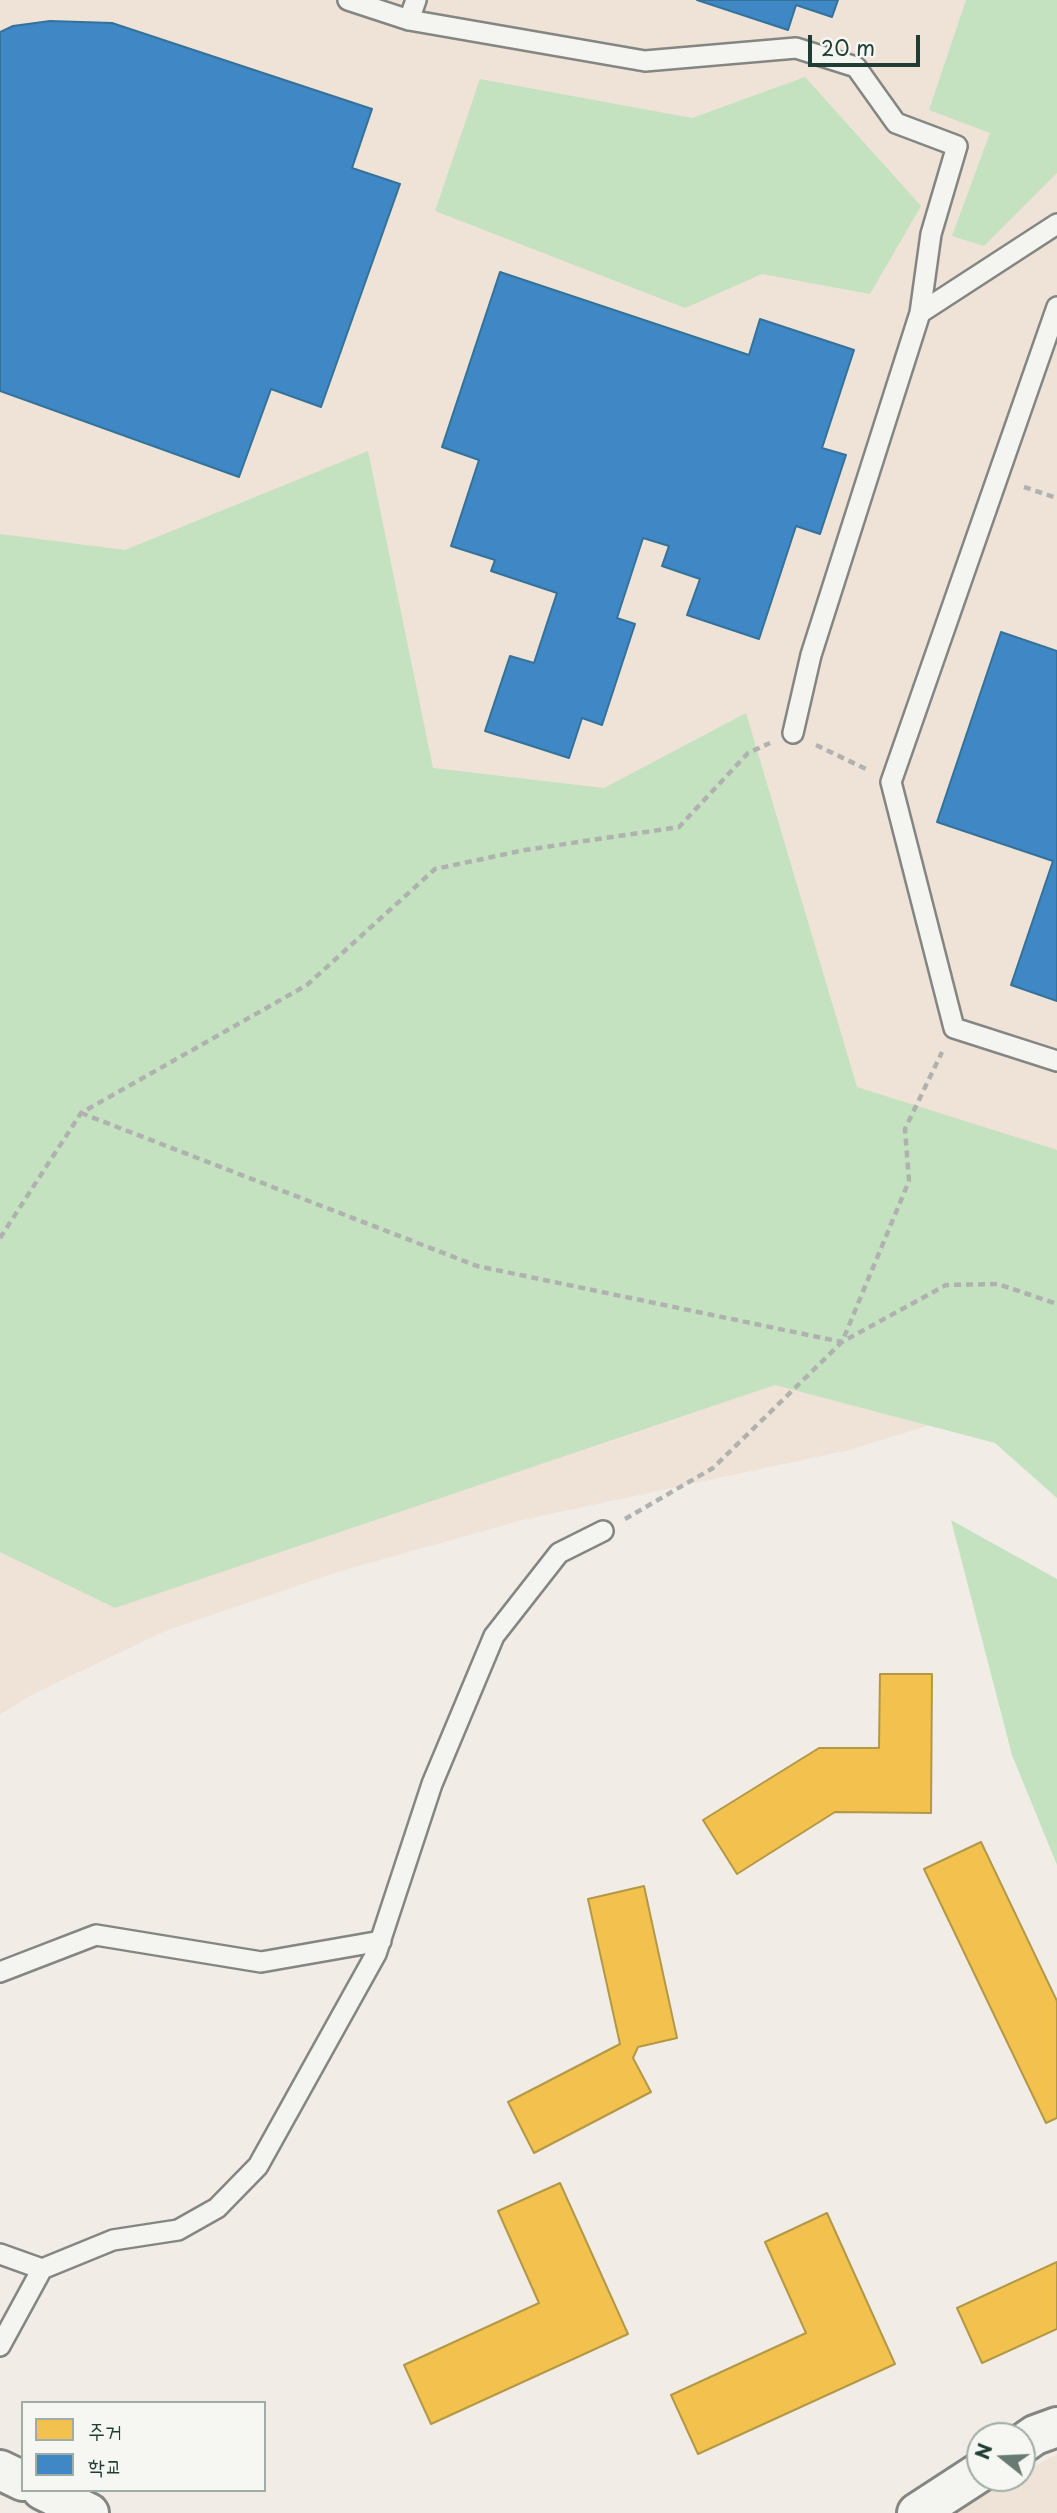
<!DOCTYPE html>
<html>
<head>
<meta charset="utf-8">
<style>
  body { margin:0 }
  #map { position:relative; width:1057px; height:2513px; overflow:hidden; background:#f1ece6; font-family:"Playpen Sans","Poor Story",sans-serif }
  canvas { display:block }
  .legend { position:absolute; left:21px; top:2401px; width:245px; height:91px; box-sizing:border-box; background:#f6f6f2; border:2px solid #a0aca6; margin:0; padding:9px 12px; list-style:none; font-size:21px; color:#1f3d34 }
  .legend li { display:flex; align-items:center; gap:14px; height:35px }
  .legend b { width:35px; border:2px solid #a0aca6 }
  .north { position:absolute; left:966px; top:2422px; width:70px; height:70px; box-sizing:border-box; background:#f6f6f2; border:2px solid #a0aca6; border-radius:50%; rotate:288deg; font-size:19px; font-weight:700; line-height:28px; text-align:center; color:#1f3d34 }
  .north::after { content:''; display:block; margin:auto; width:24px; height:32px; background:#687a72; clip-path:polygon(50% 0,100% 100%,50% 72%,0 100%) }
  .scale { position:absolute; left:808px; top:35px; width:112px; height:32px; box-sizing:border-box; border:4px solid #1f3d34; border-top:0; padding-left:9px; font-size:21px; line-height:24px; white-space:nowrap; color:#1f3d34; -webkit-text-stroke:5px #f6f6f2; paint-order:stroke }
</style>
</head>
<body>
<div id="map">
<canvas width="1057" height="2513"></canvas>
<ul class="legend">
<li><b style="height:19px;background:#f2c14e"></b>주거</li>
<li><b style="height:19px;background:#3f88c5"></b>학교</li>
</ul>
<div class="north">N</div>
<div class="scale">20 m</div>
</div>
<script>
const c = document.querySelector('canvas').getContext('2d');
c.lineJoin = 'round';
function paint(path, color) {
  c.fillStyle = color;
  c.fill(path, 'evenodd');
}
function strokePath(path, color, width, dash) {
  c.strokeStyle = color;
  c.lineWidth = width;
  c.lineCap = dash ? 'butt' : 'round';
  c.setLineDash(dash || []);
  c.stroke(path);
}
paint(new Path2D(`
  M0,0H1057V1397L1001,1403L849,1450L522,1520L337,1572L165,1631L37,1692L0,1714Z
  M1057,2454V2513H951L1013,2478H1022V2473Z`), '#efe2d6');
paint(new Path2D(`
  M966,0H1057V173L984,246L952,236L990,133L929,110Z
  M805,77L921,206L870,294L762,274L685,308L435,211L480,79L692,118Z
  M368,451L433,768L604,788L746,713L857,1087L1057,1150V1498L995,1443L775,1385L115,1608L0,1552V534L125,550Z
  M951,1520L1057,1579V1865L1012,1755Z`), '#c4e2c0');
const homes = new Path2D(`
  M880,1674H932L931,1813L835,1812L737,1874L703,1820L819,1748H879Z
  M981,1842L1057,2001V2118L1046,2123L924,1869Z
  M644,1886L677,2038L638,2047L633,2058L651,2092L534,2153L508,2102L620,2044L588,1899Z
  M560,2183L628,2334L431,2424L404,2365L539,2303L498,2211Z
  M827,2213L895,2364L698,2454L671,2395L806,2333L765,2242Z
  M1057,2262V2329L982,2363L957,2308Z`);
paint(homes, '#f2c14e');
strokePath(homes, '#b39946', 2);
const schools = new Path2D(`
  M697,0H838L832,17L796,5L788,30Z
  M50,21L112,23L372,109L352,168L400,184L321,407L271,389L239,477L0,391V32L13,26Z
  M500,272L749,355L760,319L854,350L822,448L846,455L820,534L796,526L759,639L687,615L700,579L662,566L669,546L643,538L617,618L635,624L602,725L582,718L569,758L485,731L510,656L534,663L557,593L491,571L495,560L451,546L479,460L442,447Z
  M1001,632L1057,651V1001L1011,985L1053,861L937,822Z`);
paint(schools, '#3f88c5');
strokePath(schools, '#35729a', 2);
const service = new Path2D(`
  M348,0L409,20L416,0
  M409,20L645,61L796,48L856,67L896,123L957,146L931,234L920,313L811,655L793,733
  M1057,307L891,782L954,1028L1057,1061
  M920,313L1057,224
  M0,1972L96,1935L261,1962L381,1941
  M0,2254L42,2269
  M0,2346L42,2269L113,2240L178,2230L217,2208L258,2166L376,1954L432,1784L494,1636L559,1553L603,1531`);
const minor = new Path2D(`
  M1022,2444L1035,2435L1057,2427
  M917,2513L980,2472`);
const tertiary = new Path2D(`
  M0,2470L23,2481
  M42,2490L89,2513`);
strokePath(service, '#838682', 24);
strokePath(minor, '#838682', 44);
strokePath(tertiary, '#838682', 44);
strokePath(new Path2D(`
  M1024,487L1057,498
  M816,745L868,770
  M81,1113L477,1266L842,1342L946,1285L998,1284L1057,1304
  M0,1238L81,1113L307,985L435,869L525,850L679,827L748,753L770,743
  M625,1519L713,1468L842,1342L909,1181L905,1129L942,1052`), '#b0b2b0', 4.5, [7, 5]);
strokePath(service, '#f4f4f1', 19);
strokePath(minor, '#f4f4f1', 38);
strokePath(tertiary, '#f4f4f1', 38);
</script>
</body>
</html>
